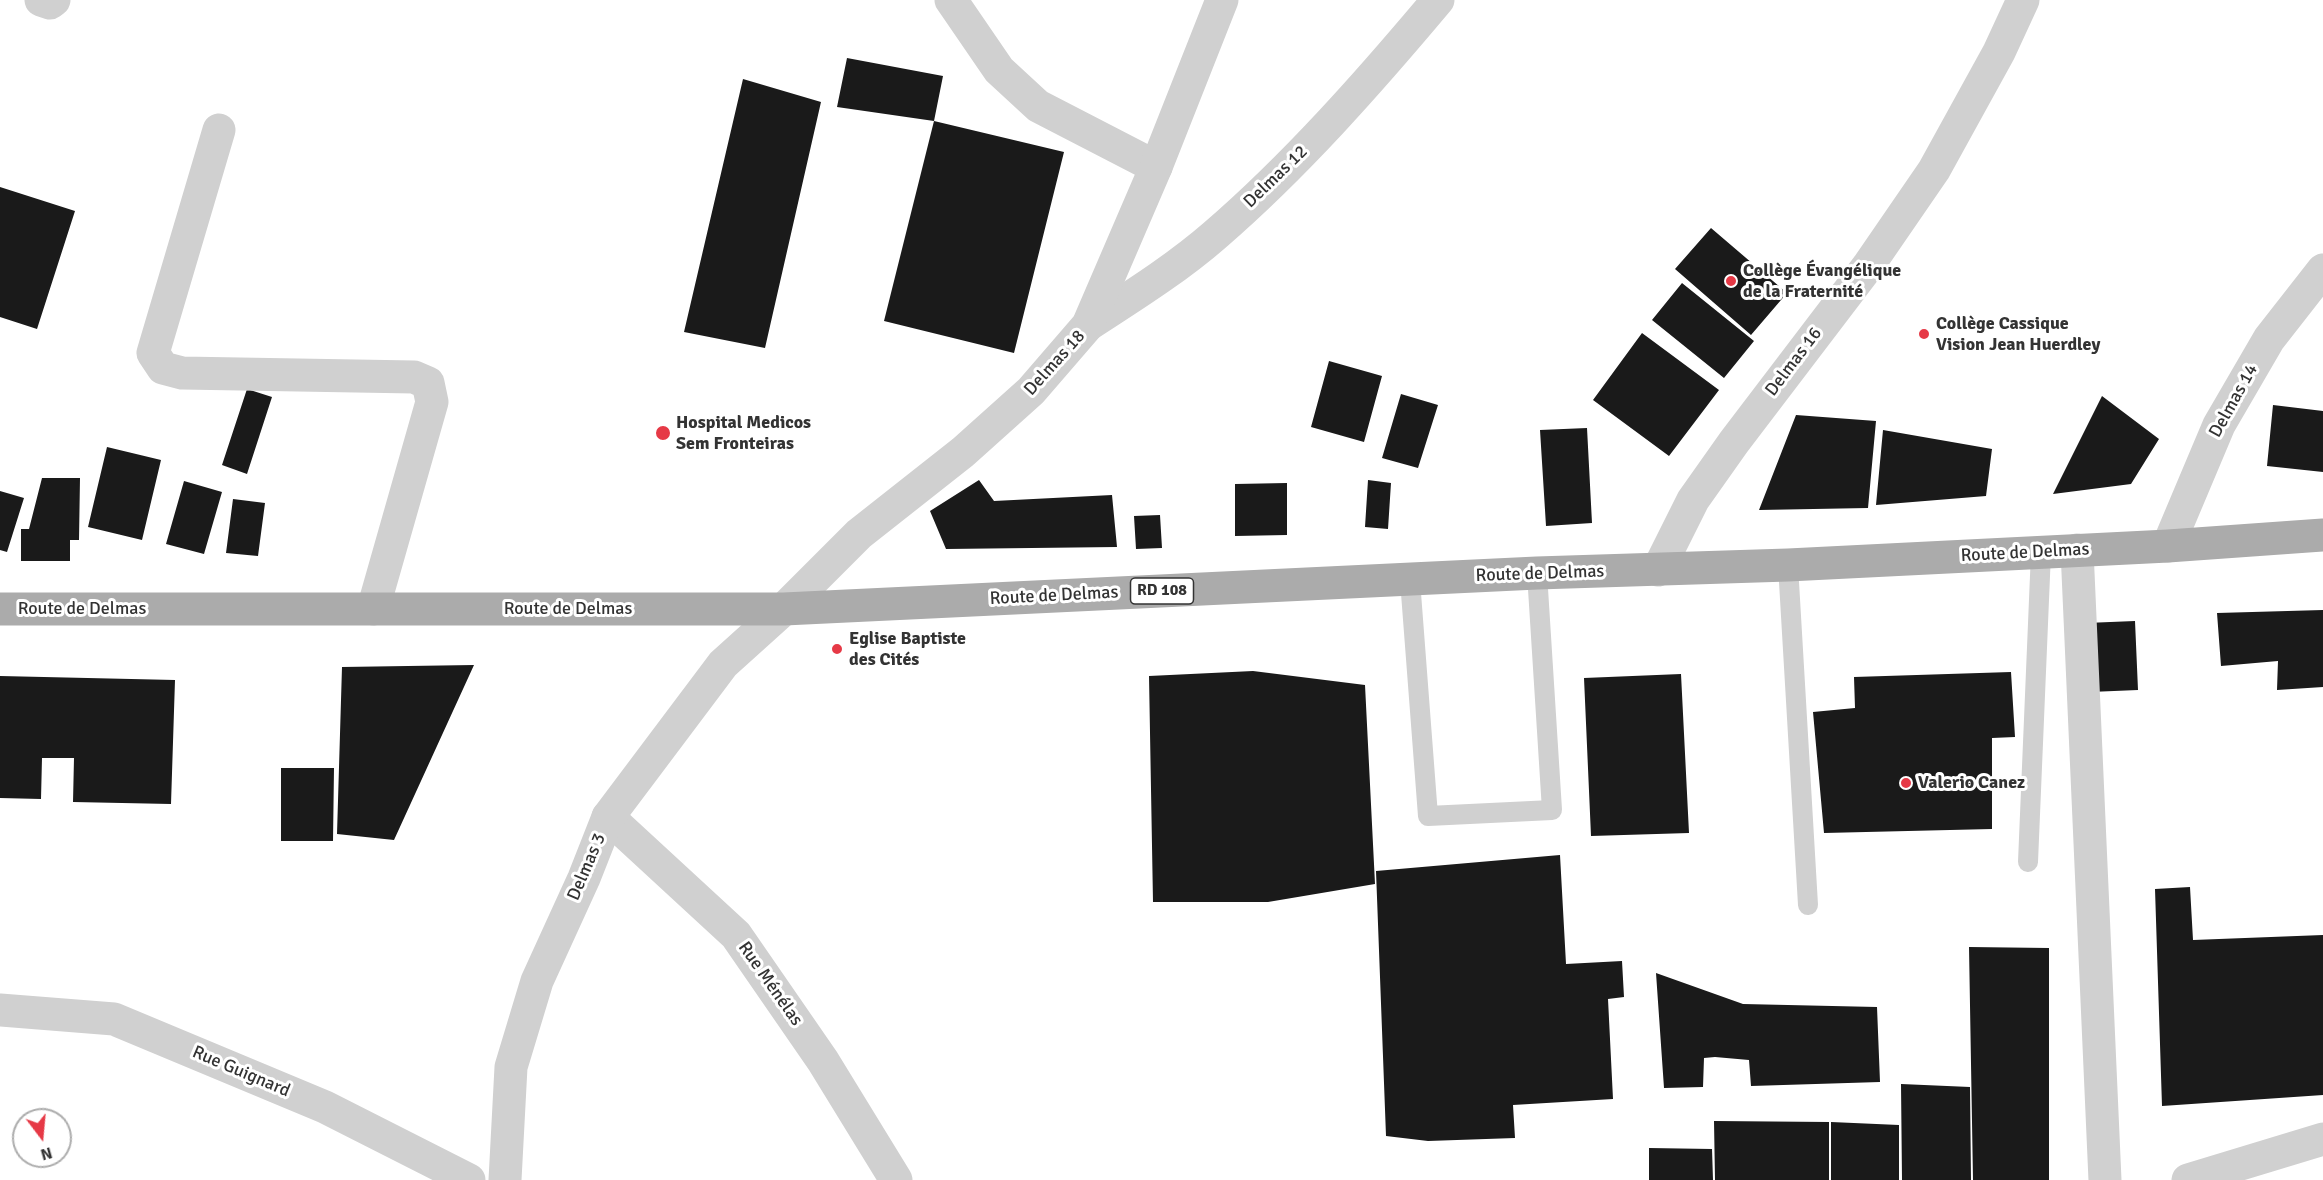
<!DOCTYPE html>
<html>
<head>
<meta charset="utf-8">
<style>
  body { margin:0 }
  #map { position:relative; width:2323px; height:1180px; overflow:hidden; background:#fff; font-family:Signika,sans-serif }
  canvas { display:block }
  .north { position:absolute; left:12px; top:1108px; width:60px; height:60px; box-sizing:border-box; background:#fff; border:2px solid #adadad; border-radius:50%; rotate:164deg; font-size:16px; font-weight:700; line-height:24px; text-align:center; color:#333 }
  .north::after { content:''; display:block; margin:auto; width:21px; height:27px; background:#e63946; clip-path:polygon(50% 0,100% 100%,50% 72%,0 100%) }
</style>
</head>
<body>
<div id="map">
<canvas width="2323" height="1180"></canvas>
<div class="north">N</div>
</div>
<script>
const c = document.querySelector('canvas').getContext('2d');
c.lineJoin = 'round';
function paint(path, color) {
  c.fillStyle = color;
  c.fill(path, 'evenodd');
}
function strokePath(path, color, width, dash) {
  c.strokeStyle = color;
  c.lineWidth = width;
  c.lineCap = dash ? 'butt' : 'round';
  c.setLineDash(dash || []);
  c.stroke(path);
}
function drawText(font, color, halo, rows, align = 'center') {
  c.font = font + ' Signika,sans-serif';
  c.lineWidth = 6;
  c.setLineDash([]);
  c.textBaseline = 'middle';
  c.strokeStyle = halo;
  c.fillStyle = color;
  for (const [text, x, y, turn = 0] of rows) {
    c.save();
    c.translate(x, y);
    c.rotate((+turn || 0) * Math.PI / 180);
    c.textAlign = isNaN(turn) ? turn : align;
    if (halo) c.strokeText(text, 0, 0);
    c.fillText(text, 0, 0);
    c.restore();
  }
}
paint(new Path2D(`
  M847,58L943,76L934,121L837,107Z
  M743,79L821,102L765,348L684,332Z
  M934,121L1064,152L1014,353L884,321Z
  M0,187L75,211L37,329L0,317Z
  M1711,228L1787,293L1751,335L1675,269Z
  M1682,283L1754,341L1724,378L1652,320Z
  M1642,333L1719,390L1669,456L1593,400Z
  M1329,361L1382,376L1364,442L1311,427Z
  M247,389L272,397L247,474L222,465Z
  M1401,394L1438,405L1418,468L1382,458Z
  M2102,396L2159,439L2131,484L2053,494Z
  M2273,405L2323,411V472L2267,466Z
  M1796,415L1876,421L1868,508L1759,510Z
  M1587,428L1592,523L1546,526L1540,430Z
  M1883,430L1992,449L1986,496L1876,505Z
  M107,447L161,460L142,540L88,527Z
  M42,478H80L79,540H70V561H21V529H29Z
  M979,480L994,501L1112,495L1117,547L946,549L930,511Z
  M1368,480L1391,483L1388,529L1365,527Z
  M184,481L222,492L204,554L166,544Z
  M1287,483V535L1235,536V484Z
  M0,491L24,498L7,552L0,550Z
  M233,499L265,503L258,556L226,553Z
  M1160,515L1162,548L1136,549L1134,516Z
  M2323,610V687L2277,690L2278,661L2221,666L2217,613Z
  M2135,621L2138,690L2090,692L2086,623Z
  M474,665L394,840L337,834L342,667Z
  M1253,671L1365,685L1375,884L1268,902H1153L1149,676Z
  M2011,672L2015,737L1992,738V829L1824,833L1813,712L1855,708L1854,677Z
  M1681,674L1689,833L1591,836L1584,678Z
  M0,676L175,680L171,804L73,802L74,758H42L41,799L0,798Z
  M281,768H334L333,841H281Z
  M1560,855L1566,964L1622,961L1624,997L1608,999L1613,1099L1513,1105L1515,1138L1428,1141L1386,1136L1376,871Z
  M2190,887L2193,940L2323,935V1095L2162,1106L2155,889Z
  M1969,947L2049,948V1180H1973Z
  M1656,973L1743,1004L1877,1007L1880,1082L1751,1086L1749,1060L1715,1057L1704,1058L1703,1087L1664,1088Z
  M1901,1084L1970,1087L1971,1180H1902Z
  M1714,1121L1829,1122V1180H1715Z
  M1831,1122L1899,1125V1180H1831Z
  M1649,1148L1712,1149L1713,1180H1649Z`), '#1a1a1a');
strokePath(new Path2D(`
  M1788,565L1808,905
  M1410,580L1428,816L1552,810L1537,573
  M2028,862L2041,552`), '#d0d0d0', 20);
strokePath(new Path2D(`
  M41,0L50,3L54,0
  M951,0L999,70L1038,106L1156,167
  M219,130L153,353L163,368L182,373L414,377L428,383L432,402L373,609
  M1088,325C1131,297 1176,269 1215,235C1295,166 1370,81 1438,0
  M2077,550L2105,1180
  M1658,570L1693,500L1734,442L1868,266L1934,170L1999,52L2023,0
  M608,817L736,935L823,1061L896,1180
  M0,1010L114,1019L325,1107L469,1180
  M2188,1180L2323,1139`), '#d0d0d0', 33);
strokePath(new Path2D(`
  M2168,546L2219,425L2269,339L2323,270
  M505,1180L511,1067L537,981L584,878L608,817L723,664L784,609L859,534L963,452L1031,391L1088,325L1156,167L1222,0`), '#d0d0d0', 33);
strokePath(new Path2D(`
  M0,609H784L1537,573L1788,565L2168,546L2323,535`), '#ababab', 33);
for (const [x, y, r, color] of [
  [1731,281,6,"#e63946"],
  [1924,334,6,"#e63946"],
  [663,433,8,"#e63946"],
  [837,649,6,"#e63946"],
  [1906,783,6,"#e63946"]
]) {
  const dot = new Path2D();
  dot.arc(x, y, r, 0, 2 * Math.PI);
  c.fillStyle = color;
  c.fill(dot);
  strokePath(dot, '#fff', 2);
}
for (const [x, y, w] of [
  [1162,591,63]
]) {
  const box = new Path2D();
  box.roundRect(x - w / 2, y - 13, w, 26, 4.5);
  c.fillStyle = '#fff';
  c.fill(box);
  strokePath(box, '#333', 1.5);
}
drawText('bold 16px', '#333', null, [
  ["RD 108",1162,591]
]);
drawText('18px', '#333', '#fff', [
  ["Delmas 12",1276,177,-44],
  ["Delmas 16",1794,362,-53],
  ["Delmas 18",1055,363,-48],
  ["Delmas 14",2234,401,-61],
  ["Route de Delmas",2025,553,-3],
  ["Route de Delmas",1540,574,-2],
  ["Route de Delmas",1054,596,-3],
  ["Route de Delmas",82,609],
  ["Route de Delmas",568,609],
  ["Delmas 3",587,867,-67],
  ["Rue Ménélas",770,984,55],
  ["Rue Guignard",241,1072,23]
]);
drawText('bold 18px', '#333', '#fff', [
  ["Collège Évangélique",1743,271],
  ["de la Fraternité",1743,292],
  ["Collège Cassique",1936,324],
  ["Vision Jean Huerdley",1936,345],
  ["Hospital Medicos",676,423],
  ["Sem Fronteiras",676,444],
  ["Eglise Baptiste",849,639],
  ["des Cités",849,660],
  ["Valerio Canez",1918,783]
], 'left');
</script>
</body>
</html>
